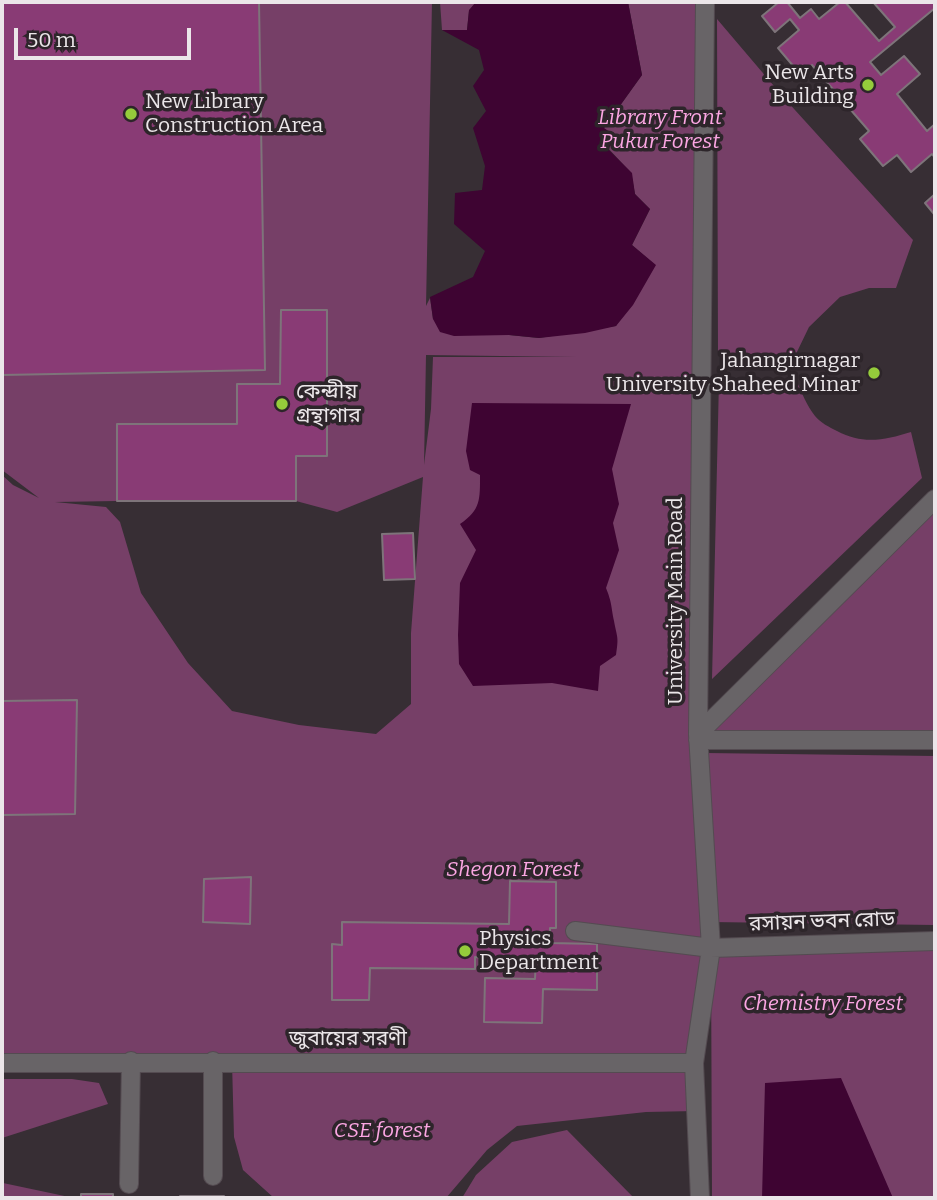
<!DOCTYPE html>
<html>
<head>
<meta charset="utf-8">
<style>
  body { margin:0 }
  #map { position:relative; width:937px; height:1200px; overflow:hidden; background:#372e34; font-family:Bitter,serif }
  canvas { display:block }
  .frame { position:absolute; inset:0; border:4px solid #ebe6e9; pointer-events:none }
  .scale { position:absolute; left:14px; top:28px; width:177px; height:32px; box-sizing:border-box; border:4px solid #ebe6e9; border-top:0; padding-left:9px; font-size:21px; line-height:24px; white-space:nowrap; color:#ebe6e9; -webkit-text-stroke:5px #2d252a; paint-order:stroke }
</style>
</head>
<body>
<div id="map">
<canvas width="937" height="1200"></canvas>
<div class="frame"></div>
<div class="scale">50 m</div>
</div>
<script>
const c = document.querySelector('canvas').getContext('2d');
c.lineJoin = 'round';
function paint(path, color) {
  c.fillStyle = color;
  c.fill(path, 'evenodd');
}
function strokePath(path, color, width, dash) {
  c.strokeStyle = color;
  c.lineWidth = width;
  c.lineCap = dash ? 'butt' : 'round';
  c.setLineDash(dash || []);
  c.stroke(path);
}
function drawText(font, color, halo, rows, align = 'center') {
  c.font = font + ' Bitter,"Noto Sans Bengali",serif';
  c.lineWidth = 7;
  c.setLineDash([]);
  c.textBaseline = 'middle';
  c.strokeStyle = halo;
  c.fillStyle = color;
  for (const [text, x, y, turn = 0] of rows) {
    c.save();
    c.translate(x, y);
    c.rotate((+turn || 0) * Math.PI / 180);
    c.textAlign = isNaN(turn) ? turn : align;
    if (halo) c.strokeText(text, 0, 0);
    c.fillText(text, 0, 0);
    c.restore();
  }
}
paint(new Path2D(`
  M259,2H432L426,306L430,298L433,319L509,335L539,338L616,326L655,265L632,245L650,209L635,194L631,173L608,148L604,128L642,75L628,2H703L698,733L935,499V740L699,734L706,753L935,756V925L710,922L711,948L935,947V1198H712L711,955L696,1111L646,1112L517,1126L487,1150L446,1198H274L243,1170L234,1137L232,1062L2,1063V475L13,485L39,498L2,470V375L265,370ZM281,310L327,311V456H296V501L337,512L423,477L411,633V704L376,734L299,725L232,711L188,663L141,593L120,522L106,507L55,502L117,501V424H237V384H280ZM426,355L576,357H577H433L431,409L424,465Z
  M440,2H476L469,11L467,30H442Z
  M717,19L785,99L913,240L896,288H869L840,297L809,327L795,356L718,355Z
  M719,380L797,382C802,393 807,406 815,416C821,423 829,427 837,431C863,445 885,440 911,432L922,478L712,679Z
  M2,1079H72L99,1083L108,1104L2,1138Z
  M567,1130L634,1198H462L476,1175L512,1142Z
  M2,1181L3,1183L74,1198H2Z`), '#763f67');
paint(new Path2D(`
  M476,2H628L642,75L604,128L617,137L608,149L632,173L635,194L650,209L632,245L656,265L633,305L616,326L585,333L539,338L509,335L454,336L440,332L433,319L430,297L473,277L485,251L454,224L455,193L482,190L485,166L473,128L486,111L473,86L484,70L479,50L442,30H467L469,10Z
  M472,403L631,404L612,469L619,504L613,523L619,550L606,588C612,603 611,606 614,621C617,638 619,636 616,655L600,666L598,691L552,683L473,686L459,664L458,635L460,583L476,550L460,524C481,510 480,499 480,475L470,470L466,451Z
  M841,1078L893,1198H762L765,1083Z`), '#3e0432');
const building = new Path2D(`
  M2,2H259L265,370L2,375Z
  M779,2H787L800,18L811,9L819,19L840,2H845L879,41L895,27L873,2H935V8L870,62L881,75L904,56L920,74L897,94L927,131L935,124V158L932,154L911,172L897,155L883,166L860,139L869,131L812,65L800,74L778,48L799,30L790,19L775,32L762,16Z
  M935,194V214H934L925,203Z
  M281,310H327V456H296V501H117V424H237V384H280Z
  M413,533L415,579L384,580L382,534Z
  M77,700L75,814L2,815V701Z
  M251,877L250,924L203,922L204,879Z
  M510,881L556,882V928H550V943L597,944V990L543,989L542,1023L484,1022L485,978L535,979L536,958L475,957V969L370,968L369,1000H332V944L342,945V922L509,924Z
  M81,1194H113V1198H81Z
  M180,1196H224V1198H180Z`);
paint(building, '#893b75');
strokePath(building, '#7e747a', 2);
const minor = new Path2D(`
  M698,734L935,499
  M698,740H935
  M575,931L711,948L935,941
  M213,1061V1176
  M2,1063H694
  M129,1184L131,1061
  M700,1198L694,1063L711,948L698,734L705,2`);
strokePath(minor, '#544b51', 20);
strokePath(minor, '#686467', 18);
for (const [x, y, r, color] of [
  [868,85,7,"#95cc3b"],
  [131,114,7,"#95cc3b"],
  [874,373,7,"#95cc3b"],
  [282,404,7,"#95cc3b"],
  [465,951,7,"#95cc3b"]
]) {
  const dot = new Path2D();
  dot.arc(x, y, r, 0, 2 * Math.PI);
  c.fillStyle = color;
  c.fill(dot);
  strokePath(dot, '#2d252a', 2.5);
}
drawText('21px', '#ebe6e9', '#2d252a', [
  ["New Arts",854,73,"right"],
  ["Building",854,97,"right"],
  ["New Library",145,102],
  ["Construction Area",145,126],
  ["Jahangirnagar",860,361,"right"],
  ["University Shaheed Minar",860,385,"right"],
  ["কেন্দ্রীয়",296,392],
  ["গ্রন্থাগার",296,416],
  ["Physics",479,939],
  ["Department",479,963]
], 'left');
drawText('italic 21px', '#fca6e3', '#2d252a', [
  ["Library Front",660,118],
  ["Pukur Forest",660,142],
  ["Shegon Forest",513,870],
  ["Chemistry Forest",823,1004],
  ["CSE forest",382,1131]
]);
drawText('21px', '#ebe6e9', '#2d252a', [
  ["University Main Road",676,601,-90],
  ["রসায়ন ভবন রোড",822,922,-2],
  ["জুবায়ের সরণী",348,1039]
]);
</script>
</body>
</html>
